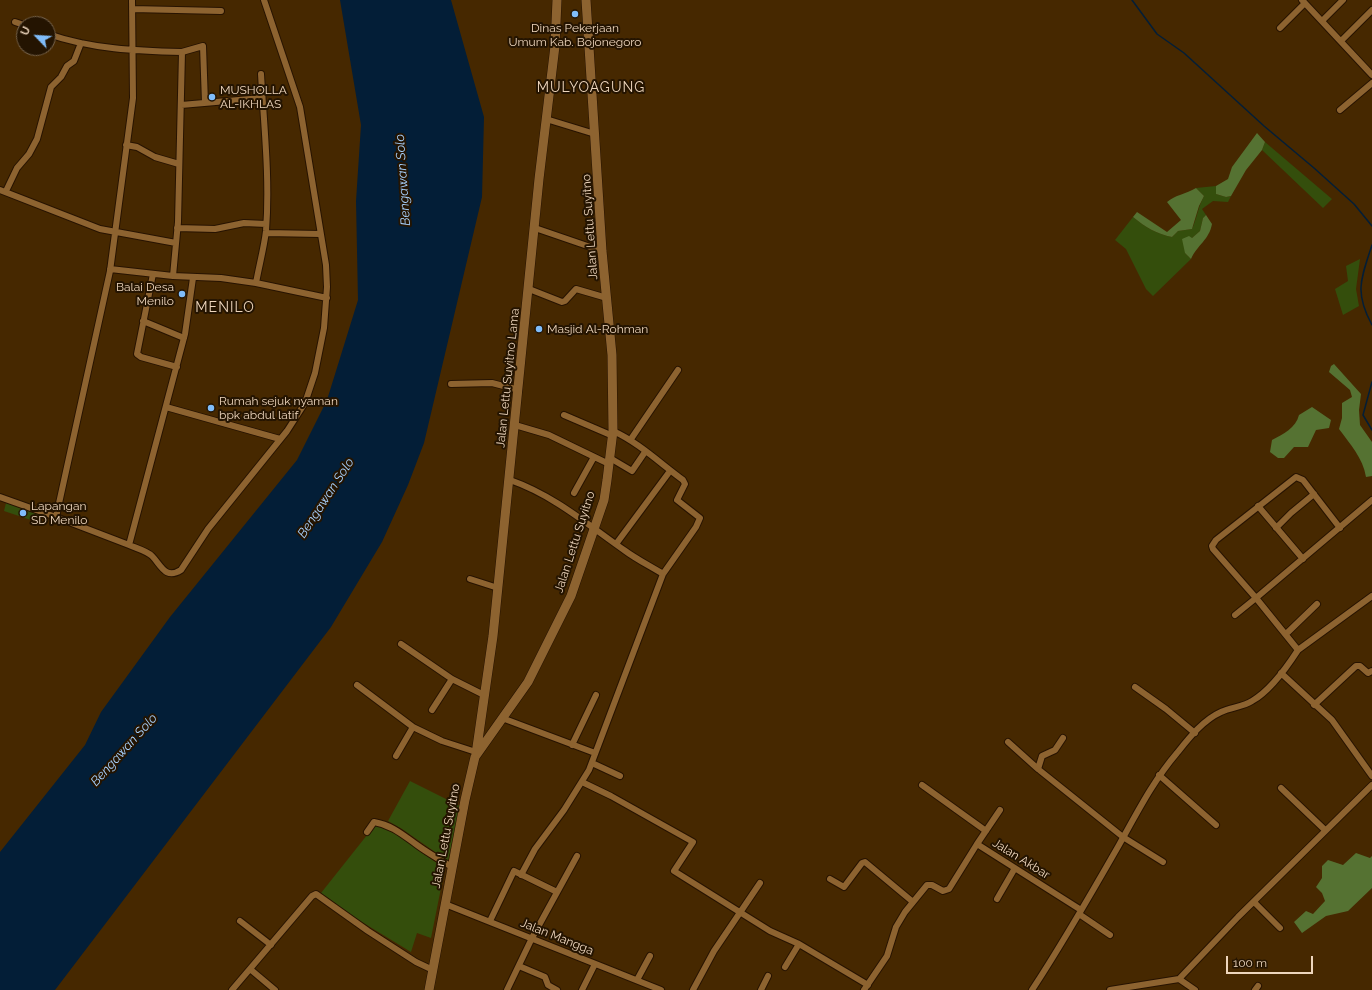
<!DOCTYPE html>
<html>
<head>
<meta charset="utf-8">
<style>
  body { margin:0 }
  #map { position:relative; width:1372px; height:990px; overflow:hidden; background:#462800; font-family:Raleway,sans-serif }
  canvas { display:block }
  .north { position:absolute; left:16px; top:16px; width:40px; height:40px; box-sizing:border-box; background:#241401; border:1px solid #75624c; border-radius:50%; rotate:295deg; font-size:11px; font-weight:700; line-height:16px; text-align:center; color:#eed6bd }
  .north::after { content:''; display:block; margin:auto; width:14px; height:18px; background:#80bdfa; clip-path:polygon(50% 0,100% 100%,50% 72%,0 100%) }
  .scale { position:absolute; left:1226px; top:956px; width:87px; height:18px; box-sizing:border-box; border:2px solid #eed6bd; border-top:0; padding-left:5px; font-size:12px; line-height:14px; white-space:nowrap; color:#eed6bd; -webkit-text-stroke:3px #241401; paint-order:stroke }
</style>
</head>
<body>
<div id="map">
<canvas width="1372" height="990"></canvas>
<div class="north">U</div>
<div class="scale">100 m</div>
</div>
<script>
const c = document.querySelector('canvas').getContext('2d');
c.lineJoin = 'round';
function paint(path, color) {
  c.fillStyle = color;
  c.fill(path, 'evenodd');
}
function strokePath(path, color, width, dash) {
  c.strokeStyle = color;
  c.lineWidth = width;
  c.lineCap = dash ? 'butt' : 'round';
  c.setLineDash(dash || []);
  c.stroke(path);
}
function drawText(font, color, halo, rows, align = 'center') {
  c.font = font + ' Raleway,sans-serif';
  c.lineWidth = 4;
  c.setLineDash([]);
  c.textBaseline = 'middle';
  c.strokeStyle = halo;
  c.fillStyle = color;
  for (const [text, x, y, turn = 0] of rows) {
    c.save();
    c.translate(x, y);
    c.rotate((+turn || 0) * Math.PI / 180);
    c.textAlign = isNaN(turn) ? turn : align;
    if (halo) c.strokeText(text, 0, 0);
    c.fillText(text, 0, 0);
    c.restore();
  }
}
paint(new Path2D(`
  M1265,142L1332,199L1323,208L1262,150Z
  M1216,186V194L1226,197L1231,196L1228,202L1213,201L1202,209L1206,215L1203,218L1200,231L1192,238L1185,253L1191,259L1153,296L1146,289L1126,249L1115,240L1133,217C1145,227 1157,234 1172,237L1178,231L1192,229C1197,218 1198,207 1204,196L1196,188Z
  M1360,259L1356,289L1359,306L1343,315L1335,289L1348,281L1346,266Z
  M6,503L43,516L40,523L4,511Z
  M410,781L460,806L448,861L402,829L388,821Z
  M375,825C401,833 421,854 445,868L431,938L417,933L411,952L357,919L321,893Z`), '#344e0c');
paint(new Path2D(`
  M1257,133L1265,142L1262,150L1246,170L1231,196L1226,197L1216,194V186L1228,179L1232,167Z
  M1196,188L1204,196L1199,206L1192,229L1178,231L1172,237C1157,234 1145,227 1133,217L1137,212L1167,232L1181,220L1167,202C1175,195 1186,194 1196,188Z
  M1206,215L1212,224C1209,240 1198,244 1191,259L1185,253L1182,239L1189,236L1192,238L1200,231L1203,218Z
  M1334,364L1361,394L1359,410L1360,425L1372,442V476L1366,477C1363,458 1350,444 1339,429L1342,418V403L1352,397L1350,390L1329,372L1331,366Z
  M1312,407L1331,420L1329,428L1316,430L1308,447H1294L1284,458H1278L1270,452L1272,440C1283,434 1296,428 1299,415Z
  M1356,853L1370,858L1372,856V888L1348,911L1326,916L1302,933L1294,922L1306,911L1313,914L1325,901L1322,893L1316,887L1322,878V866L1328,860L1343,865Z`), '#557232');
paint(new Path2D(`
  M340,0H451L484,117L482,197L424,443L408,485L382,542L331,627L55,990H0V852L85,745L101,712L170,617L297,460L327,400L358,300L356,201L361,125Z`), '#031e37');
strokePath(new Path2D(`
  M1132,0L1157,34L1184,53L1264,126L1314,168L1354,204L1372,226
  M1372,245C1361,279 1354,292 1372,325
  M1372,382L1363,415L1372,430`), '#031e37', 1.5);
const street = new Path2D(`
  M1302,0L1372,75
  M132,9L221,11
  M1322,21L1343,0
  M15,22L24,25
  M1280,28L1305,3
  M48,34C91,49 137,51 182,52L178,222L173,276
  M1341,41L1372,10
  M182,52L203,46L205,103
  M181,105L262,98
  M1340,110L1372,83
  M546,119L595,134
  M126,145L137,147L155,157L179,164
  M0,190L100,229L176,243
  M6,191L17,168L29,154L37,139L51,87L61,77L67,66L74,61L81,43
  M177,228L215,229L244,223L266,224
  M535,228L602,251
  M266,233L320,234
  M110,269L173,276L221,278L256,283C259,266 264,248 266,231C270,179 264,126 261,74
  M153,274L137,354L141,357L177,367
  M256,283L327,298
  M529,289L562,302L565,301L576,289L607,298
  M143,321L184,338
  M451,384L492,383L519,390
  M166,407L280,439
  M564,415L613,436
  M515,425L549,435L609,464
  M631,439L678,370
  M610,458L632,471L645,452
  M510,480C553,495 587,524 624,550C636,559 650,566 663,574
  M574,493L594,457
  M0,497L56,517L110,271L133,98L132,0
  M1258,506L1303,559
  M56,517L129,545L185,334L193,278
  M1276,528L1291,513L1314,494
  M616,544L670,471
  M129,545C136,548 147,551 152,556C161,565 165,580 181,570L208,529L287,431L305,403L315,373L324,328L327,287L326,265L300,107L264,0
  M470,579L498,588
  M1235,615L1256,598L1213,549L1212,546L1216,540L1296,477L1303,480L1340,528
  M1286,634L1317,604
  M401,644L452,679L484,695
  M1298,650L1372,596
  M1281,673L1332,720L1372,776
  M357,685L413,727L442,741L476,752
  M1135,687L1166,709L1195,733
  M1314,705L1356,666H1360L1368,673L1372,671
  M432,710L452,679
  M502,718L595,753
  M1063,738L1055,750L1042,756L1038,769L1123,837L1163,862
  M1008,742L1038,769
  M572,745L596,695
  M396,756L413,727
  M592,763L620,776
  M1159,775L1216,825
  M582,782L611,796L693,842L674,871L770,931L799,944L868,985
  M922,785L986,831
  M1281,788L1325,830
  M367,832L374,822C392,825 403,835 417,845C428,853 440,860 452,867
  M977,844L1000,810
  M521,875L535,849L564,810L589,770L663,574L696,527L700,518L677,500L685,484L683,480C661,464 638,442 613,431
  M830,879L844,887L862,863L865,862L913,902
  M997,899L1015,868
  M1254,902L1280,928
  M445,904L661,990
  M1079,914L1110,935
  M240,921L271,945
  M490,921L514,871L557,892
  M519,966L545,977L548,985L557,990
  M785,967L799,944
  M250,969L275,990
  M1179,979L1238,917L1372,785
  M637,980L650,956
  M232,990L312,896L316,894L368,931L416,962L433,970
  M507,990L532,938L577,856
  M582,990L595,964
  M693,990L714,951L760,883
  M761,990L768,976
  M864,990L887,956L896,927L905,912L927,885H932L943,891L949,889L977,844L1081,910
  M1032,990C1063,943 1091,894 1119,845C1137,813 1153,781 1177,753C1189,738 1203,720 1221,712C1231,707 1243,707 1252,701C1270,691 1287,667 1298,650L1256,598L1372,500
  M1110,990L1179,979L1195,990
  M1255,990L1258,986`);
const secondary = new Path2D(`
  M476,754L493,636L539,179L555,46L557,0
  M429,990L465,800L475,757L528,682L571,596L604,500L607,480L613,431L612,355L602,251L586,0`);
strokePath(street, '#271300', 8);
strokePath(secondary, '#271300', 10);
strokePath(street, '#8d6330', 6);
strokePath(secondary, '#8d6330', 9);
for (const [x, y, r, color] of [
  [575,14,4,"#80bdfa"],
  [212,97,4,"#80bdfa"],
  [182,294,4,"#80bdfa"],
  [539,329,4,"#80bdfa"],
  [211,408,4,"#80bdfa"],
  [23,513,4,"#80bdfa"]
]) {
  const dot = new Path2D();
  dot.arc(x, y, r, 0, 2 * Math.PI);
  c.fillStyle = color;
  c.fill(dot);
  strokePath(dot, '#241401', 1.5);
}
drawText('12px', '#eed6bd', '#241401', [
  ["Dinas Pekerjaan",575,28,"center"],
  ["Umum Kab. Bojonegoro",575,42,"center"],
  ["MUSHOLLA",220,90],
  ["AL-IKHLAS",220,104],
  ["Balai Desa",174,287,"right"],
  ["Menilo",174,301,"right"],
  ["Masjid Al-Rohman",547,329],
  ["Rumah sejuk nyaman",219,401],
  ["bpk abdul latif",219,415],
  ["Lapangan",31,506],
  ["SD Menilo",31,520]
], 'left');
drawText('12px', '#eed6bd', '#241401', [
  ["Jalan Lettu Suyitno",590,227,-94],
  ["Jalan Lettu Suyitno Lama",508,378,-84],
  ["Jalan Lettu Suyitno",575,542,-72],
  ["Jalan Lettu Suyitno",446,836,-79],
  ["Jalan Akbar",1021,859,32],
  ["Jalan Mangga",557,937,22]
]);
drawText('italic 13px', '#a7d1fd', '#241401', [
  ["Bengawan Solo",403,180,-94],
  ["Bengawan Solo",326,498,-57],
  ["Bengawan Solo",124,750,-48]
]);
c.letterSpacing = '1px';
drawText('14px', '#eed6bd', '#241401', [
  ["MULYOAGUNG",591,88],
  ["MENILO",225,308]
]);
c.letterSpacing = '0px';
</script>
</body>
</html>
